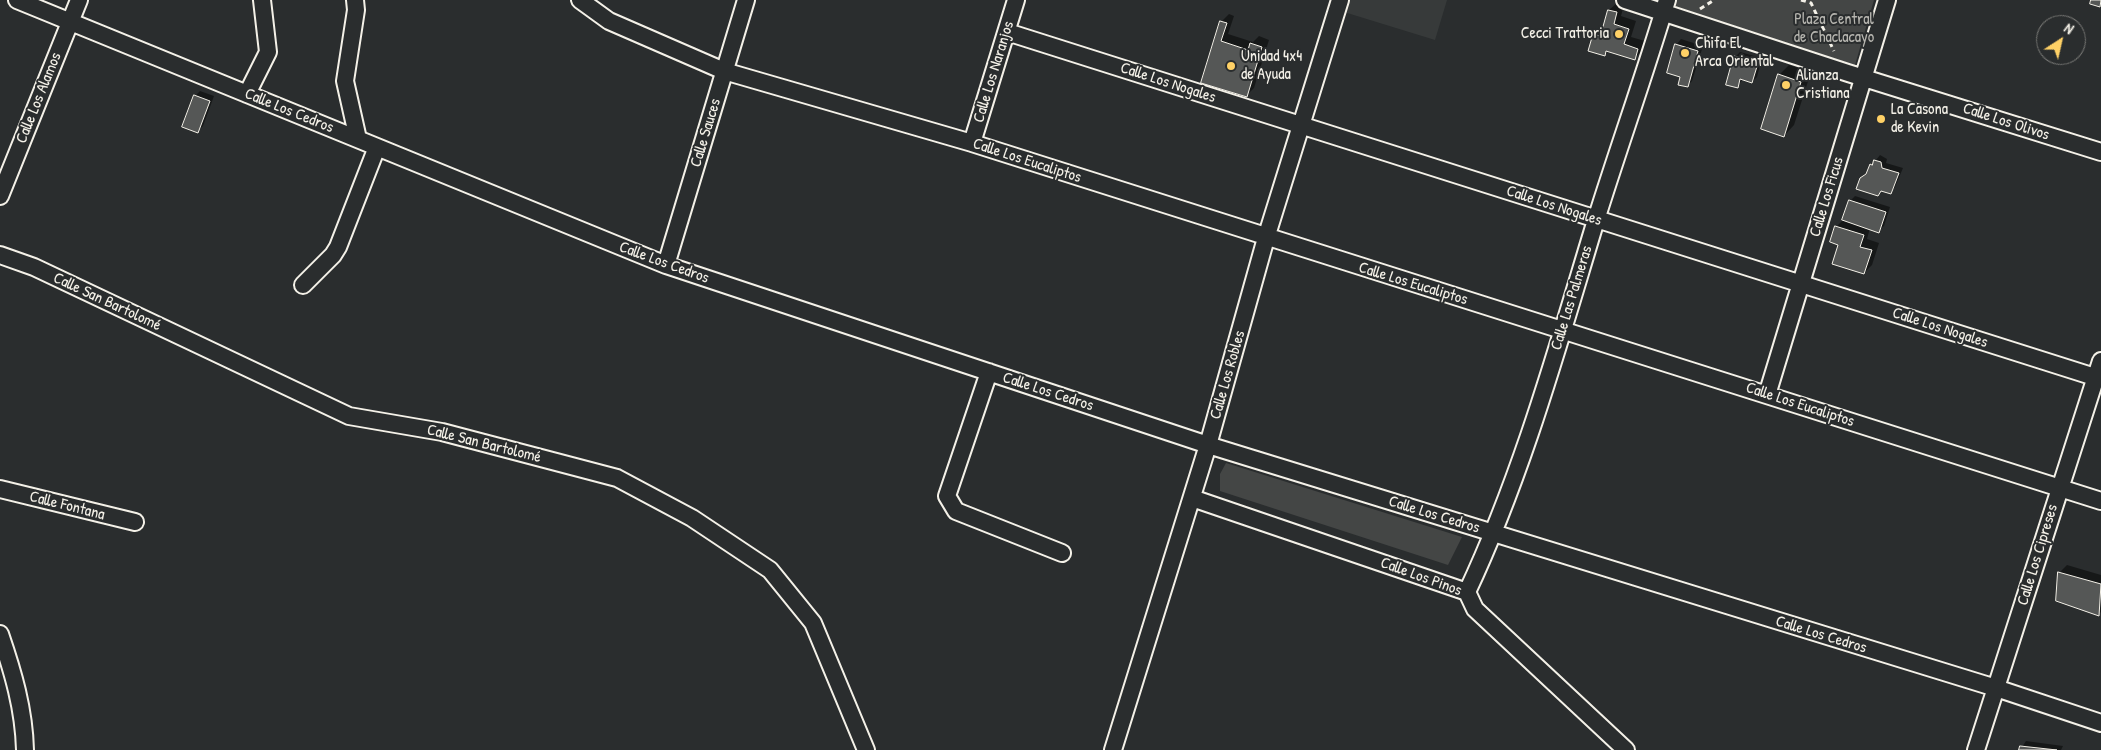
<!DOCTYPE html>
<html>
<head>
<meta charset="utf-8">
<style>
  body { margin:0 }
  #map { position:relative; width:2101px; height:750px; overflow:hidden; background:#2a2d2e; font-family:"Patrick Hand",sans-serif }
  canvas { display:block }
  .north { position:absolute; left:2036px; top:15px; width:50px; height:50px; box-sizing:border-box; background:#2a2d2e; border:1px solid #7b7b78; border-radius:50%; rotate:35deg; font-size:14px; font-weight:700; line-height:20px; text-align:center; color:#f4f1e8 }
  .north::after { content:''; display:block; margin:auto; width:18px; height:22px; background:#ffd166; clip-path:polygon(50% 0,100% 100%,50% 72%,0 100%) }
</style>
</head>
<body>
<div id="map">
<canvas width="2101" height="750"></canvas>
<div class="north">N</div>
</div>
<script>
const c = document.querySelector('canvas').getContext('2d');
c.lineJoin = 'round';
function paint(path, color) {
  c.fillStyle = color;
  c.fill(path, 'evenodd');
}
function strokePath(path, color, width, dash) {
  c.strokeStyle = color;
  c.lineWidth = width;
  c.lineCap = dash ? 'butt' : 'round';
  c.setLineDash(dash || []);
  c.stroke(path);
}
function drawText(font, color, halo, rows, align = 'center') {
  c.font = font + ' "Patrick Hand",sans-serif';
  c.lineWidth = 4;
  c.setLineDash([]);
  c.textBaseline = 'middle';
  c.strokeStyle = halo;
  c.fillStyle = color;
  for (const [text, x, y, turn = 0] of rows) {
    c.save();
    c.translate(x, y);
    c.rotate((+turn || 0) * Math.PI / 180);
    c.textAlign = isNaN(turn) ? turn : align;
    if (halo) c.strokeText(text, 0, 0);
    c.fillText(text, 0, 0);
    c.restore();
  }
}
paint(new Path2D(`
  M1348,0H1447L1435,40L1344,12Z`), '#373a3a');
paint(new Path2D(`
  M1675,0H1874L1855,65L1672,10Z
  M1226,463L1462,537L1448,565L1220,491V474Z`), '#444645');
paint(new Path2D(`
  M1617,3L1624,5L1621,16L1636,21L1631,37L1645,41L1642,51L1634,59L1609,51L1604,55L1594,34L1602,27H1604L1609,10Z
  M1229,14L1234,16L1228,34L1253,42L1259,36L1269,40L1254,88L1246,96L1202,82L1221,22Z
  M1681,39L1703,46L1692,81L1687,86L1682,76L1676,45Z
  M1740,52L1762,58L1757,77L1752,82L1743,79L1737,87L1735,57Z
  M1789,65L1811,72L1794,125L1784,136L1779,75Z
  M200,91L214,96L203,126L198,131L195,96Z
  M1880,155L1887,159L1886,163L1903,168L1895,187L1890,192L1882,190L1878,194L1861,179Z
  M1855,196L1890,207L1884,226L1878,231L1870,228L1867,239L1879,243L1872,265L1864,273L1839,244L1832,242L1837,226L1844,219L1850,201Z
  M2067,565L2101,575V612L2099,614L2059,573Z
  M2026,741L2063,746L2061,750H2020Z`), '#0007');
const building = new Path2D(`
  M2091,0H2101L2100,7L2090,4Z
  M1608,10L1617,12L1614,24L1629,29L1624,44L1638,49L1635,60L1606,51L1605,56L1588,51L1593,34L1600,36Z
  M1220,21L1227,23L1221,41L1248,50L1250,43L1262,47L1247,97L1201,83Z
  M1675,44L1698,51L1688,87L1678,85L1680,77L1667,73Z
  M1734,56L1758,63L1752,83L1740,79L1738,88L1726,85Z
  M1778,74L1801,82L1784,137L1761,129Z
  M194,95L210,101L198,133L182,127Z
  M1874,160L1881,162L1882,168L1899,173L1891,194L1881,191L1878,196L1856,189L1860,178L1866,174L1870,164L1872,165Z
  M1849,200L1886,212L1879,233L1842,220Z
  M1835,226L1864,235L1860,247L1872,250L1864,274L1832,264L1838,245L1830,242Z
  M2058,572L2101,584L2099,616L2056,601Z
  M2020,746L2057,750H2019Z`);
paint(building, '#555756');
strokePath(building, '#f4f1e8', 1);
const minor = new Path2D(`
  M17,0L666,265L1208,445L1996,688L2101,723
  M355,0L356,10L345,81L358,139
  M580,0L609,21L724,71L972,143L2101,501
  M1625,0L1848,73L2101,152
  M1007,32L2101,379
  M247,94L268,52L262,0
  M972,143L1016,0
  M0,196L79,0
  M0,255L34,267L349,416L442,432L617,478L692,518L770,570L813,623L866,750
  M666,265L746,0
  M303,285L333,255L338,247L377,147
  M989,372L947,496L956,511L1062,553
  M1767,395L1887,0
  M0,489L135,522
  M1192,498L1467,592L1475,609L1626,750
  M1467,592C1523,473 1558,345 1596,220C1619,146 1645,74 1667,0
  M0,634C13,672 24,709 25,750
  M1113,750L1208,445L1266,238L1340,0
  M1976,750L2101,361`);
strokePath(minor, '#f4f1e8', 20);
strokePath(new Path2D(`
  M1801,0L1811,3L1834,51
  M1700,9L1714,0`), '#f4f1e8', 3, [5, 4]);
strokePath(minor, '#2a2d2e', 16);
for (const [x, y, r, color] of [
  [1619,34,5,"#ffd166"],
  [1685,53,5,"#ffd166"],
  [1231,66,5,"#ffd166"],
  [1786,85,5,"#ffd166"],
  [1881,119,5,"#ffd166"]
]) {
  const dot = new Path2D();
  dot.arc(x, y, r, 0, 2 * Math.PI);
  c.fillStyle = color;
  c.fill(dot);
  strokePath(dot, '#2a2d2e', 2);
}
drawText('16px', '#b6b5af', '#2a2d2e', [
  ["Plaza Central",1834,20],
  ["de Chaclacayo",1834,38]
]);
drawText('16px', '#f4f1e8', '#2a2d2e', [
  ["Cecci Trattoria",1609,34,"right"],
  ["Chifa El",1695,44],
  ["Arca Oriental",1695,62],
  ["Unidad 4x4",1241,57],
  ["de Ayuda",1241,75],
  ["Alianza",1796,76],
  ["Cristiana",1796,94],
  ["La Casona",1891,110],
  ["de Kevin",1891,128]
], 'left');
drawText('16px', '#f4f1e8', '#2a2d2e', [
  ["Calle Los Naranjos",994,72,-73],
  ["Calle Los Nogales",1168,83,18],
  ["Calle Los Alamos",39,98,-68],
  ["Calle Los Cedros",289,111,22],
  ["Calle Los Olivos",2006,122,18],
  ["Calle Sauces",706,133,-73],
  ["Calle Los Eucaliptos",1027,161,18],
  ["Calle Los Ficus",1827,197,-73],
  ["Calle Los Nogales",1554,206,18],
  ["Calle Los Cedros",664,263,20],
  ["Calle Los Eucaliptos",1413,284,17],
  ["Calle Las Palmeras",1572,298,-73],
  ["Calle San Bartolomé",107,302,25],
  ["Calle Los Nogales",1940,328,18],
  ["Calle Los Robles",1228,375,-74],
  ["Calle Los Cedros",1048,392,18],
  ["Calle Los Eucaliptos",1800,405,18],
  ["Calle San Bartolomé",484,444,14],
  ["Calle Fontana",67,506,14],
  ["Calle Los Cedros",1434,515,17],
  ["Calle Los Cipreses",2038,555,-73],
  ["Calle Los Pinos",1421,577,20],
  ["Calle Los Cedros",1821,635,17]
]);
</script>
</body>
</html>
